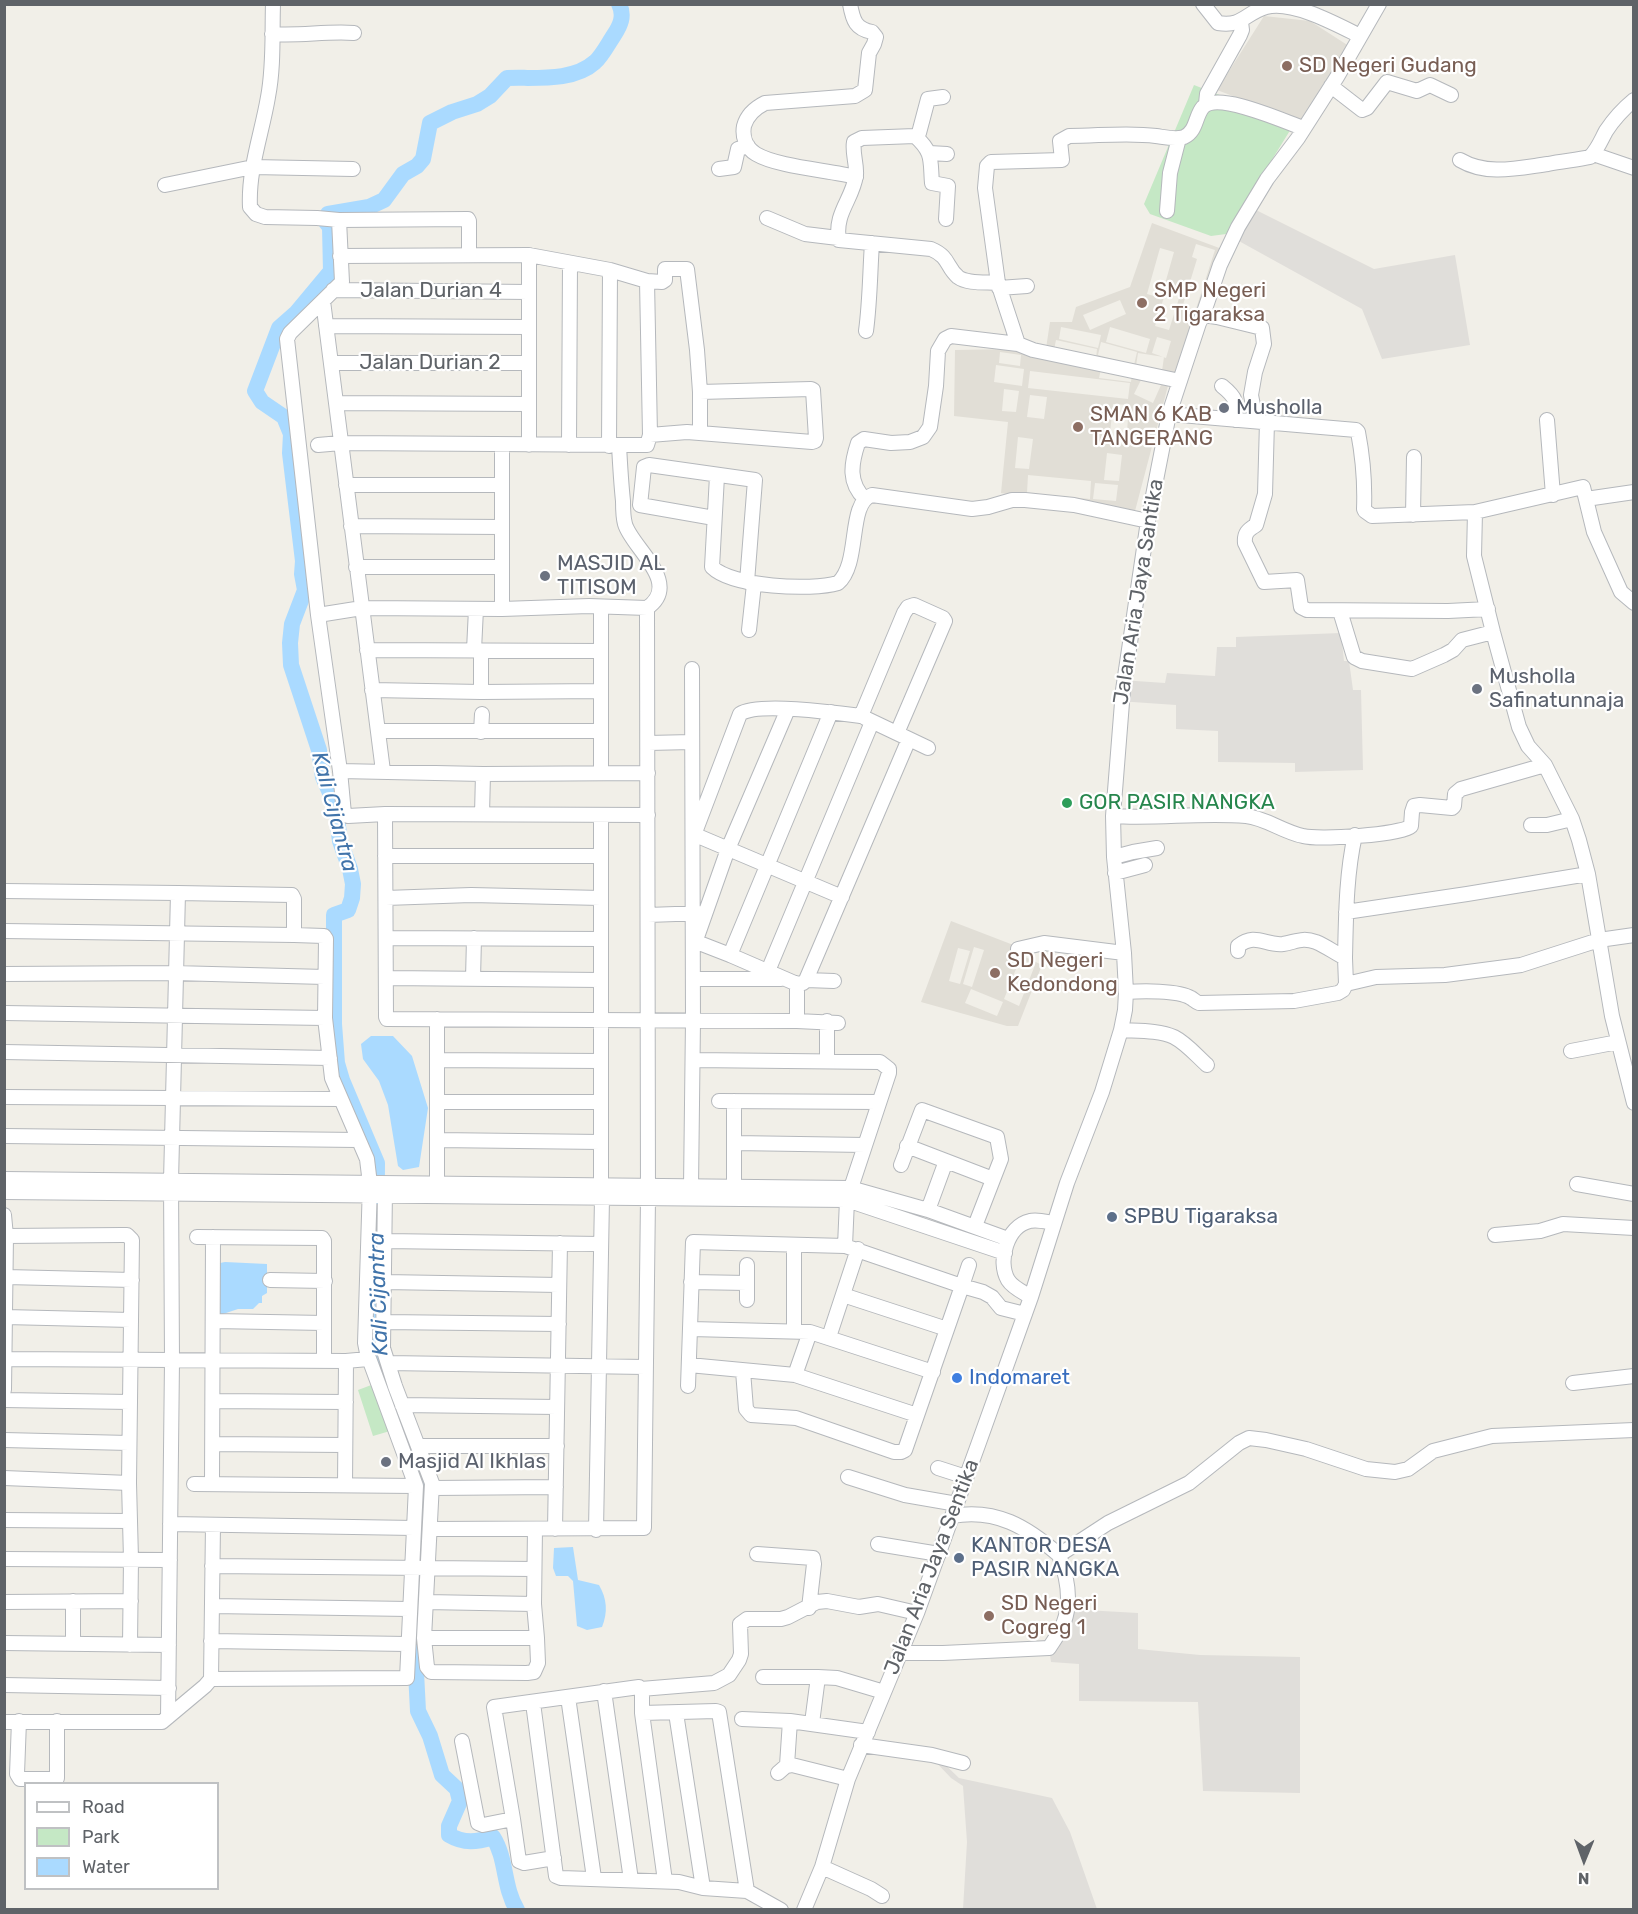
<!DOCTYPE html>
<html>
<head>
<meta charset="utf-8">
<style>
  body { margin:0 }
  #map { position:relative; width:1638px; height:1914px; overflow:hidden; background:#f1efe8; font-family:Rubik,sans-serif }
  canvas { display:block }
  .frame { position:absolute; inset:0; border:6px solid #5f6368; pointer-events:none }
  .legend { position:absolute; left:24px; top:1782px; width:195px; height:108px; box-sizing:border-box; background:#fff; border:2px solid #bfc1c3; margin:0; padding:8px 10px; list-style:none; font-size:18px; color:#5f6368 }
  .legend li { display:flex; align-items:center; gap:12px; height:30px }
  .legend b { width:30px; border:2px solid #bfc1c3 }
  .north { position:absolute; left:1554px; top:1830px; width:60px; height:60px; -webkit-text-stroke:4px #fff; paint-order:stroke; rotate:181deg; font-size:16px; font-weight:700; line-height:24px; text-align:center; color:#5f6368 }
  .north::after { content:''; display:block; margin:auto; width:21px; height:27px; background:#5f6368; clip-path:polygon(50% 0,100% 100%,50% 72%,0 100%) }
</style>
</head>
<body>
<div id="map">
<canvas width="1638" height="1914"></canvas>
<div class="frame"></div>
<ul class="legend">
<li><b style="height:8px;background:#fff"></b>Road</li>
<li><b style="height:16px;background:#c5e8c5"></b>Park</li>
<li><b style="height:16px;background:#aadaff"></b>Water</li>
</ul>
<div class="north">N</div>
</div>
<script>
const c = document.querySelector('canvas').getContext('2d');
c.lineJoin = 'round';
function paint(path, color) {
  c.fillStyle = color;
  c.fill(path, 'evenodd');
}
function strokePath(path, color, width, dash) {
  c.strokeStyle = color;
  c.lineWidth = width;
  c.lineCap = dash ? 'butt' : 'round';
  c.setLineDash(dash || []);
  c.stroke(path);
}
function drawText(font, color, halo, rows, align = 'center') {
  c.font = font + ' Rubik,sans-serif';
  c.lineWidth = 4.5;
  c.setLineDash([]);
  c.textBaseline = 'middle';
  c.strokeStyle = halo;
  c.fillStyle = color;
  for (const [text, x, y, turn = 0] of rows) {
    c.save();
    c.translate(x, y);
    c.rotate((+turn || 0) * Math.PI / 180);
    c.textAlign = isNaN(turn) ? turn : align;
    if (halo) c.strokeText(text, 0, 0);
    c.fillText(text, 0, 0);
    c.restore();
  }
}
paint(new Path2D(`
  M1246,205L1374,269L1455,255L1470,345L1382,359L1362,309L1228,235Z
  M1341,633L1344,661H1349L1353,690H1361L1363,770L1295,772V763L1218,762V731L1176,729V705L1118,701L1121,680L1165,683L1167,673L1215,676L1217,647H1236V637Z
  M1067,1609L1138,1613V1649L1200,1655L1300,1657V1793L1203,1791L1198,1702L1079,1701V1664L1051,1662L1049,1648Z
  M931,1751L959,1778L1052,1798L1070,1832L1097,1909H963L967,1842L963,1786L951,1778L931,1757Z`), '#e0deda');
paint(new Path2D(`
  M1264,16L1310,21L1352,48L1304,123L1217,90Z
  M1152,223L1222,249L1176,379L1045,355L1050,322H1072L1076,307L1130,287ZM1196,244L1215,250L1195,312L1182,308L1197,259L1192,257ZM1160,248L1174,252L1161,298L1147,294ZM1168,284L1182,289L1169,330L1155,326ZM1120,300L1126,314L1090,330L1083,315ZM1061,327L1101,335L1098,348L1059,339ZM1110,327L1150,339L1146,353L1106,342ZM1157,337L1171,341L1166,358L1152,353ZM1056,340L1097,349L1096,359L1054,350ZM1101,342L1137,352L1134,365L1098,355ZM1138,353L1164,357L1162,371L1136,366Z
  M1016,349L1047,359L1134,371L1169,382L1135,511L1001,493L1008,422L954,416L955,350ZM1000,352L1021,355L1020,366L999,363ZM996,365L1024,369L1022,386L994,382ZM1101,369L1132,373L1131,382L1099,378ZM1030,371L1130,383L1128,399L1028,388ZM1143,376L1161,385L1153,403L1134,394ZM1004,389L1019,391L1016,412L1002,411ZM1030,395L1047,397L1044,419L1027,417ZM1113,404L1129,405L1126,445L1109,443ZM1018,437L1033,439L1029,469L1015,468ZM1107,453L1122,455L1119,481L1104,480ZM1028,475L1091,481L1090,499L1027,493ZM1095,483L1118,485L1116,501L1093,499Z
  M951,921L1016,946L1019,954L1042,965L1018,1026H1007L921,1002ZM974,947L984,950L972,987L963,984ZM958,948L970,951L960,984L949,981ZM1020,959L1035,965L1019,1006L1004,999ZM971,989L1003,1002L997,1016L965,1003Z`), '#e1ded6');
paint(new Path2D(`
  M1194,85L1294,124L1226,234L1211,236L1150,214L1144,204Z
  M374,1384L390,1431L373,1436L358,1390Z`), '#c5e8c5');
paint(new Path2D(`
  M371,1036H393L412,1056L428,1108L419,1167L403,1170L398,1166L388,1105L379,1081L363,1059L361,1044Z
  M225,1262L267,1264V1293L262,1296V1303H259L253,1309H238L217,1316L220,1263Z
  M573,1547L578,1580L599,1585C607,1599 608,1612 602,1627L587,1630L577,1626L573,1581L568,1576H556L553,1568L554,1548Z`), '#aadaff');
strokePath(new Path2D(`
  M517,1910C503,1887 507,1859 493,1837C477,1842 464,1844 449,1835V1826L460,1801L457,1789L442,1775L430,1736L418,1711L416,1672L419,1569L425,1481L383,1380L376,1342L377,1163L342,1080L337,1063L334,1024V915L348,910L352,898L353,884L350,869L340,841L335,804L323,777L319,750L291,665L290,643L292,624L305,590L302,574L303,561L290,453L291,434L284,417L262,402L255,391L279,328L296,313L331,271L330,227L326,222L328,214L369,207L384,200L403,174L417,166L423,159L430,123L452,112L477,104L490,96L507,78C535,77 573,82 595,62C602,56 608,44 614,35C620,26 625,16 619,4`), '#aadaff', 16);
const minor = new Path2D(`
  M273,4C272,35 274,66 268,97C262,133 248,170 250,207L256,214L265,217L317,218L339,220
  M850,4C853,21 856,29 872,32L876,37L874,44L869,53L865,90L855,96L765,103C755,108 747,115 744,126C742,137 746,148 756,154C778,167 829,170 856,177
  M1203,4L1218,23C1243,27 1245,13 1266,7C1292,0 1336,24 1360,36
  M272,34C300,36 327,31 354,33
  M1331,86L1362,110L1367,108L1387,82L1417,91L1430,85L1451,95
  M1206,104L1207,94L1240,35L1242,30L1241,22
  M915,136L919,133L928,99L943,97
  M929,153L947,154
  M1593,154L1634,168
  M1460,160C1487,176 1518,168 1548,164C1562,161 1577,160 1590,157C1598,149 1601,140 1606,131C1614,119 1623,109 1634,100
  M719,169L734,167L738,149L748,146
  M165,185L253,167L353,169
  M1167,211L1170,173L1179,138
  M767,218L805,234L838,238
  M946,219L948,186L932,183C930,161 934,153 915,136L862,138L854,142C852,153 857,164 856,175C853,199 834,213 839,240L931,249C950,257 946,267 958,277C967,284 986,282 998,283
  M469,254V221L468,219L339,220L342,282L290,333L287,339L318,615L340,771L344,814L348,816L385,814L648,815
  M340,256L529,255L610,270L647,281L662,282L665,280V269H687L697,350L700,392V433
  M999,288L1027,286
  M333,290L529,292
  M323,301L383,771
  M1203,315L1217,317L1262,328L1264,344L1255,372L1251,395L1256,421
  M326,326L529,327
  M866,331C870,301 870,272 872,243
  M331,363H529
  M1180,381L1033,350L1018,344L998,283L985,188L987,166L991,162L1062,160L1060,141L1069,136C1098,136 1128,132 1156,136C1164,137 1176,140 1184,137C1197,131 1195,116 1203,107C1218,91 1285,122 1303,128
  M1222,386C1237,398 1237,402 1235,420
  M336,403L529,404
  M1169,414L1356,430L1358,432C1363,458 1365,483 1364,509L1365,511L1372,516L1475,512L1583,487L1594,532L1621,592L1634,603
  M1547,420L1553,495
  M1267,422L1265,494L1256,525C1248,530 1244,533 1245,543L1264,582L1297,580L1301,607L1307,610L1448,611L1488,609
  M650,435L687,432L812,442L815,441L816,438L813,390L811,389L700,392
  M318,445L341,443L647,445L650,435L647,281
  M502,445V609
  M529,445V255
  M569,445L570,263
  M619,445C620,464 621,482 623,501C623,508 623,517 625,524C631,547 683,583 647,608
  M609,446L610,270
  M717,476L712,567C732,587 811,591 838,583C861,563 847,503 872,495L972,509L988,507L1012,500H1025L1074,505L1148,521
  M346,485H502
  M865,499C848,483 851,464 858,443L864,439L891,443L910,442L923,437L930,427L936,386L938,351L945,339L951,336L1018,344
  M1586,499L1634,492
  M1475,512L1474,556L1493,632L1519,727L1528,746L1545,765L1572,819L1579,840L1588,874L1612,1016L1634,1103
  M1413,515L1414,457
  M714,518L640,505L644,467L649,465L755,480L747,582
  M351,526L502,527
  M356,567H502
  M1340,611L1354,657L1362,661L1412,669L1444,655L1453,650L1462,640L1493,632
  M318,615L362,608L502,609L589,606L647,608L648,1198L644,1528L430,1529
  M749,630L754,584
  M367,650L601,651
  M474,650L476,609
  M481,657V692
  M372,690L481,692L601,691
  M865,718L928,748
  M378,731H601
  M481,732L482,714
  M648,743L692,742
  M340,771L483,774L648,773
  M601,772V607
  M385,814L386,1017L387,1019L797,1021L838,1023
  M482,814L483,774
  M1113,816C1157,819 1202,812 1246,816C1266,818 1283,832 1303,836C1318,840 1402,835 1411,826L1412,812L1414,806L1420,805L1452,808L1454,806L1455,794L1461,789L1545,765
  M1531,825H1547L1572,819
  M693,834L842,897
  M694,835L740,714C757,702 838,713 861,716L904,613L908,607L914,605L943,618L945,621L897,733
  M385,856H601
  M1114,857L1133,852L1157,848
  M1115,873L1145,865
  M4,891L178,893
  M386,898L471,895L601,898
  M1346,912L1467,894L1588,874
  M648,915L703,913
  M4,931L294,935L324,936L326,939L325,1018L332,1078L367,1159L370,1184L365,1343L367,1353L416,1486L407,1678L211,1679
  M697,937L728,849L788,709
  M386,938L601,939
  M694,941L730,955L797,984V1021
  M1018,949L1044,943L1124,953
  M730,955L831,712
  M1345,958C1346,917 1346,875 1355,835
  M768,971L872,722
  M4,974L174,973L325,977
  M386,978L601,980
  M473,979L474,938
  M693,979H781
  M806,980L834,981
  M797,984L803,983L806,980L909,739
  M1346,984L1376,977L1445,975L1506,967L1521,965L1599,940L1634,935
  M1126,992C1141,991 1178,990 1191,998C1193,999 1196,1002 1199,1003L1294,1001L1338,993L1343,990L1346,984L1345,958C1335,953 1326,946 1316,942C1302,937 1296,942 1283,944C1265,946 1256,932 1238,946V951
  M4,1013L325,1018
  M437,1019V1184
  M1121,1030C1137,1031 1159,1030 1174,1037C1186,1043 1197,1056 1207,1065
  M1571,1051L1618,1042
  M4,1052L330,1058
  M437,1060L601,1061
  M827,1061V1021
  M4,1097L341,1099
  M719,1101L879,1102
  M734,1101V1187
  M437,1102H601
  M4,1136L358,1140
  M437,1140L601,1142
  M734,1143L865,1145
  M907,1146L993,1179
  M901,1165L922,1110L997,1137L1001,1159L975,1226
  M4,1179L850,1188L928,1210L1008,1239
  M1577,1184L1634,1194
  M601,1186V815
  M691,1187L693,1020L692,669
  M385,1189L383,1348L395,1386L432,1483L424,1638H537L534,1604L535,1529
  M4,1192L847,1200L1005,1253
  M928,1210L946,1161
  M4,1215L6,1236L4,1390
  M1495,1235L1540,1231L1563,1224L1634,1228
  M6,1236L122,1235H127L132,1240L129,1483L131,1559L130,1645
  M197,1237L322,1238L324,1241V1361
  M385,1241L601,1244
  M794,1245V1330
  M969,1265L962,1286L983,1292L992,1297L1001,1308L1025,1314
  M6,1277L132,1280
  M270,1280L325,1281
  M384,1282L559,1285
  M691,1282L747,1283
  M843,1295L947,1329
  M1031,1297C1023,1292 1013,1288 1008,1280C997,1261 1007,1226 1030,1221C1037,1219 1047,1222 1054,1223
  M747,1300V1265
  M5,1317L131,1320
  M214,1321L324,1323
  M383,1322L559,1324
  M691,1329L810,1332L933,1372
  M829,1337L858,1249
  M5,1359L346,1361L368,1359
  M388,1363L645,1367
  M689,1365L795,1375L917,1415
  M743,1371L746,1409L751,1415L796,1418L894,1452H901L905,1450L962,1286L845,1246
  M795,1375L810,1332
  M1573,1383L1634,1376
  M688,1386L693,1242L845,1246L847,1200L889,1073V1069L880,1062L693,1060
  M4,1400L130,1402
  M213,1401L346,1402
  M402,1405L557,1407
  M4,1440L129,1443
  M213,1444L345,1445
  M418,1446H557
  M938,1468L966,1477
  M848,1477L905,1495L957,1504
  M4,1478L129,1483
  M194,1484L416,1486
  M212,1484L213,1237
  M345,1485L346,1361
  M432,1488L556,1487
  M952,1516C996,1508 1027,1527 1059,1555
  M4,1520L130,1521
  M170,1524L414,1528
  M555,1529L560,1243
  M596,1530L602,1198
  M878,1544L939,1554
  M757,1554L813,1558L814,1564L809,1608
  M4,1559L170,1560
  M212,1566L534,1569
  M73,1601V1644
  M4,1602L131,1601
  M426,1602L534,1604
  M212,1606L409,1609
  M424,1638L427,1667L431,1672L527,1673L534,1672L538,1663L537,1638
  M211,1641L407,1644
  M4,1643L169,1645
  M900,1653H943L1049,1648C1054,1640 1061,1631 1064,1622C1072,1600 1067,1576 1059,1555L1108,1523L1189,1483L1239,1443L1249,1438L1266,1440L1306,1449L1366,1469L1395,1472L1408,1469L1433,1451L1492,1436L1634,1430
  M763,1677H818L812,1723
  M818,1677L837,1678L884,1692
  M4,1685L169,1688
  M641,1689L714,1683L729,1675L739,1660L741,1654L740,1624L747,1619H781L788,1617L817,1602L827,1601L859,1607L878,1604L917,1613
  M604,1691L631,1880
  M568,1697L594,1878
  M533,1703L556,1876L561,1878L679,1882L703,1888L747,1891L781,1910
  M642,1713L716,1711L719,1712L747,1891
  M676,1713L703,1888
  M168,1717L172,1361L171,1181L178,893L292,895L294,899V935
  M742,1719L790,1721
  M19,1721L17,1774L20,1779H55L57,1778V1721
  M4,1722H162L205,1686L211,1679L213,1525
  M462,1741L478,1823L483,1825L513,1819L519,1861L524,1863L554,1858
  M861,1745L932,1755L963,1763
  M787,1765L790,1721L868,1732
  M778,1773L786,1766L792,1765L848,1779
  M513,1819L494,1707L639,1687L642,1690V1713L665,1881
  M822,1867L871,1889L882,1896
  M804,1910L822,1867L848,1779L917,1613L978,1445L1031,1297L1067,1183L1102,1092L1121,1030L1125,1010L1126,992L1124,953L1114,857L1113,816L1123,690L1148,521L1169,414L1199,323L1203,315L1220,265L1238,227L1267,179L1298,138L1337,77L1379,4`);
strokePath(minor, '#b5b8bc', 16);
strokePath(minor, '#fff', 14);
for (const [x, y, r, color] of [
  [1287,66,6,"#8d6e63"],
  [1142,303,6,"#8d6e63"],
  [1224,408,6,"#6b7280"],
  [1078,427,6,"#8d6e63"],
  [545,576,6,"#6b7280"],
  [1477,689,6,"#6b7280"],
  [1067,803,6,"#2e9e5b"],
  [995,973,6,"#8d6e63"],
  [1112,1217,6,"#5c6f8a"],
  [957,1378,6,"#3f7fe0"],
  [386,1462,6,"#6b7280"],
  [959,1558,6,"#5c6f8a"],
  [989,1616,6,"#8d6e63"]
]) {
  const dot = new Path2D();
  dot.arc(x, y, r, 0, 2 * Math.PI);
  c.fillStyle = color;
  c.fill(dot);
  strokePath(dot, '#fff', 2);
}
drawText('21px', '#785e54', '#fff', [
  ["SD Negeri Gudang",1299,66],
  ["SMP Negeri",1154,291],
  ["2 Tigaraksa",1154,315],
  ["SMAN 6 KAB",1090,415],
  ["TANGERANG",1090,439],
  ["SD Negeri",1007,961],
  ["Kedondong",1007,985],
  ["SD Negeri",1001,1604],
  ["Cogreg 1",1001,1628]
], 'left');
drawText('21px', '#5f6368', '#fff', [
  ["Jalan Durian 4",431,291],
  ["Jalan Durian 2",430,363],
  ["Jalan Aria Jaya Santika",1139,592,-81],
  ["Jalan Aria Jaya Sentika",932,1567,-69]
]);
drawText('21px', '#5b616d', '#fff', [
  ["Musholla",1236,408],
  ["MASJID AL",557,564],
  ["TITISOM",557,588],
  ["Musholla",1489,677],
  ["Safinatunnaja",1489,701],
  ["Masjid Al Ikhlas",398,1462]
], 'left');
drawText('21px', '#27864d', '#fff', [
  ["GOR PASIR NANGKA",1079,803]
], 'left');
drawText('21px', '#4e5e75', '#fff', [
  ["SPBU Tigaraksa",1124,1217],
  ["KANTOR DESA",971,1546],
  ["PASIR NANGKA",971,1570]
], 'left');
drawText('21px', '#366cbe', '#fff', [
  ["Indomaret",969,1378]
], 'left');
drawText('italic 22px', '#4174aa', '#fff', [
  ["Kali Cijantra",334,812,75],
  ["Kali Cijantra",379,1294,-92]
]);
</script>
</body>
</html>
